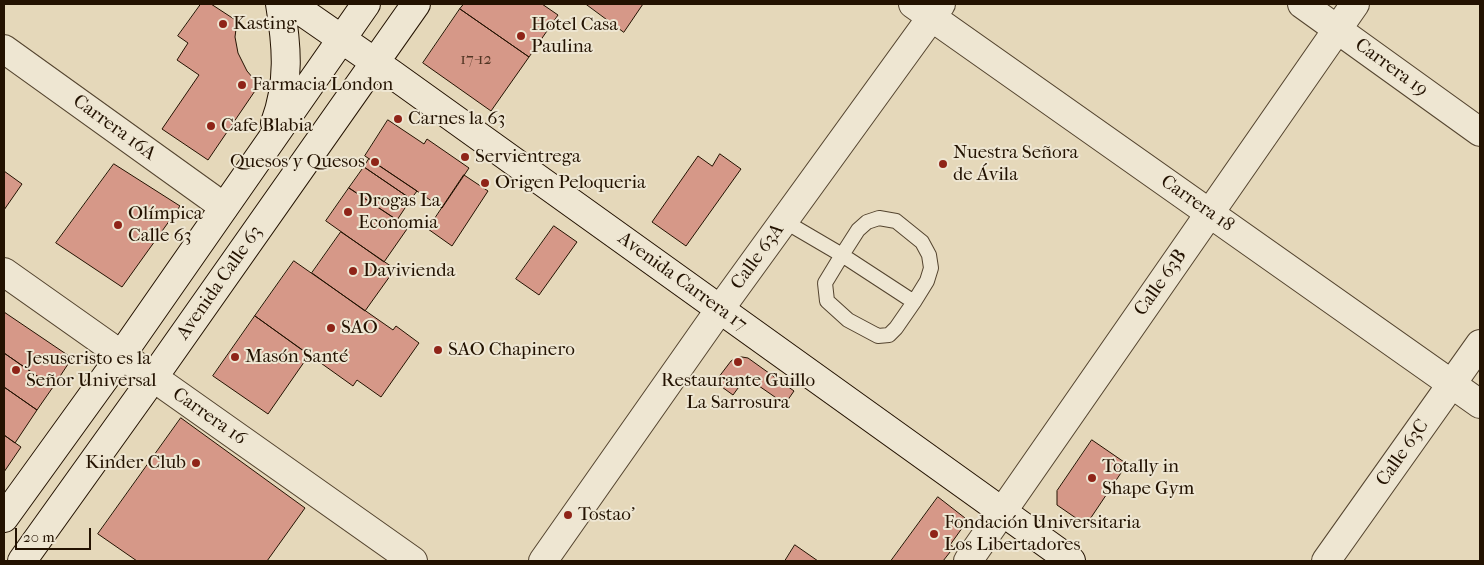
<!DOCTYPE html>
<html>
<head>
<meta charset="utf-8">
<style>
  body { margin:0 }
  #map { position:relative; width:1484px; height:565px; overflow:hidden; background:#e5d8ba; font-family:"IM FELL French Canon",serif }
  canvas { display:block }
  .frame { position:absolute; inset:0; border:5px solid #231201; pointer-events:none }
  .scale { position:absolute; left:15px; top:528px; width:76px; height:22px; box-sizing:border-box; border:2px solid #231201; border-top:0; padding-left:6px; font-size:15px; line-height:18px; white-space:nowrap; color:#231201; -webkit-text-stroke:4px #eee6d2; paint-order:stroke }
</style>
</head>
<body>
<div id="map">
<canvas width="1484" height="565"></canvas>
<div class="frame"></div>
<div class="scale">20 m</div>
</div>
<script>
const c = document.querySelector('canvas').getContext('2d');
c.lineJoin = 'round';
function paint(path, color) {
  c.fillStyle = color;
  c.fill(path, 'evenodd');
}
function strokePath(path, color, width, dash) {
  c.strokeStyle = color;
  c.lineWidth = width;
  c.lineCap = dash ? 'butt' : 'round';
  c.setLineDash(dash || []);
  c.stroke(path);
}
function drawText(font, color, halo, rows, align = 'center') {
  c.font = font + ' "IM FELL French Canon",serif';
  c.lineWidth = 4;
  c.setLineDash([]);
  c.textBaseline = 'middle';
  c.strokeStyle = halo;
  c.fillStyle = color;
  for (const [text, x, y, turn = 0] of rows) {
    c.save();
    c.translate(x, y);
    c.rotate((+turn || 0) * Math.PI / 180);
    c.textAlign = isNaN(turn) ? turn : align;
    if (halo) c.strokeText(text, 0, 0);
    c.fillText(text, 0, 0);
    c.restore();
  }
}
const building = new Path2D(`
  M201,4H211L237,21L235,37L238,53L247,71L259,85L208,160L162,129L199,75L177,60L188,43L178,36Z
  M464,4H542L558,15L529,57L460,9Z
  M586,4H643L624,32Z
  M460,9L529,57L491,111L423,63Z
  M388,120L424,144L427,139L469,168L442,208L365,156Z
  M720,154L741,169L686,246L652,222L698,156L712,166Z
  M369,159L417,191L411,199L364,167Z
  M114,164L180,206L122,287L56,243Z
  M364,167L411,199L397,220L349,188Z
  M4,171L22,184L4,210Z
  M464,175L488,191L452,246L428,229Z
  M349,188L397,220L407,229L384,262L326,221Z
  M554,226L577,242L539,295L516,279Z
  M341,232L395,269L365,311L312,273Z
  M294,261L393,330L396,326L419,343L381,397L357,380L353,386L255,316Z
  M4,312L72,358L53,387L4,353Z
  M255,316L309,355L268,414L213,376Z
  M4,353L53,387L37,410L4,387Z
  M742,357L748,358L794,391L785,404L746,377L733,395L715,382L731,361L736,358Z
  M4,387L37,410L15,443L4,435Z
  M181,418L305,508L267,561H137L98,534Z
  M4,435L21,447L4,472Z
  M1092,440L1127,464L1086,525L1057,505V491Z
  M938,497L965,518V524L950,545L954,547L943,561H891Z
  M795,545L818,561H785Z`);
paint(building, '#d69888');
strokePath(building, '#231201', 1);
const service = new Path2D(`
  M879,218L896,221L922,242L929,255L931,268L927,281L914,302L896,328L889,335L878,336L848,320L827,301L825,283L842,255L858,230L867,222Z
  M784,221L842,255L914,302`);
const minor = new Path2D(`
  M913,4L1480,404
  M1302,4L1480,132
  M4,49L224,207
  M4,272L413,561
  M543,561L720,309L941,4
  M968,561L1355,4
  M1326,561L1480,344`);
const secondary = new Path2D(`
  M291,4L392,74L1071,561
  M275,123C290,82 287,46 280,4
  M4,518L113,367L366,4
  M22,561L153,378L416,4`);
strokePath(service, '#54442f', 16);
strokePath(minor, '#54442f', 30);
strokePath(secondary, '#231201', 30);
strokePath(service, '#eee6d2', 14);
strokePath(minor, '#eee6d2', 28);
strokePath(secondary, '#eee6d2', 28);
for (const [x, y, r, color] of [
  [223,24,5,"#8f2418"],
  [521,36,5,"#8f2418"],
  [242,85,5,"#8f2418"],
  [398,119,5,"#8f2418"],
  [211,126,5,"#8f2418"],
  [465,157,5,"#8f2418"],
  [375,162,5,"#8f2418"],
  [943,164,5,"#8f2418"],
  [485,183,5,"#8f2418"],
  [348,212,5,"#8f2418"],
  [118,225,5,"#8f2418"],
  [353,271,5,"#8f2418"],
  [331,328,5,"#8f2418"],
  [438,350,5,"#8f2418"],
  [235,357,5,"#8f2418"],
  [738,362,5,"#8f2418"],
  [16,370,5,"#8f2418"],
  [196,463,5,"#8f2418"],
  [1092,478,5,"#8f2418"],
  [568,515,5,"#8f2418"],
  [934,534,5,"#8f2418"]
]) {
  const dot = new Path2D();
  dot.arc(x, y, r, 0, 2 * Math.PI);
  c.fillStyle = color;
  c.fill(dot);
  strokePath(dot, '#eee6d2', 2);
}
drawText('16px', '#503423', null, [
  ["17-12",476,60]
]);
drawText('19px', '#231201', '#eee6d2', [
  ["Kasting",233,24],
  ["Hotel Casa",531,25],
  ["Paulina",531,47],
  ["Farmacia London",252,85],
  ["Carnes la 63",408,119],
  ["Cafe Blabia",221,126],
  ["Nuestra Señora",953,153],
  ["de Ávila",953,175],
  ["Servientrega",475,157],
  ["Quesos y Quesos",365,162,"right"],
  ["Origen Peloqueria",495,183],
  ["Drogas La",358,201],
  ["Economia",358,223],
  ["Olímpica",128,214],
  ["Calle 63",128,236],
  ["Davivienda",363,271],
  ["SAO",341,328],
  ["SAO Chapinero",448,350],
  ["Masón Santé",245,357],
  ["Jesuscristo es la",26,359],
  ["Señor Universal",26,381],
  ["Restaurante Guillo",738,381,"center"],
  ["La Sarrosura",738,403,"center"],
  ["Kinder Club",186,463,"right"],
  ["Totally in",1102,467],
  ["Shape Gym",1102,489],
  ["Tostao’",578,515],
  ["Fondación Universitaria",944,523],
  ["Los Libertadores",944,545]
], 'left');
drawText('19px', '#231201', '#eee6d2', [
  ["Carrera 19",1391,68,36],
  ["Carrera 16A",114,128,36],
  ["Carrera 18",1197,204,35],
  ["Calle 63A",758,257,-54],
  ["Avenida Carrera 17",682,282,36],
  ["Avenida Calle 63",220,283,-55],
  ["Calle 63B",1161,283,-55],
  ["Carrera 16",209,417,35],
  ["Calle 63C",1403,453,-55]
]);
</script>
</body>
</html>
